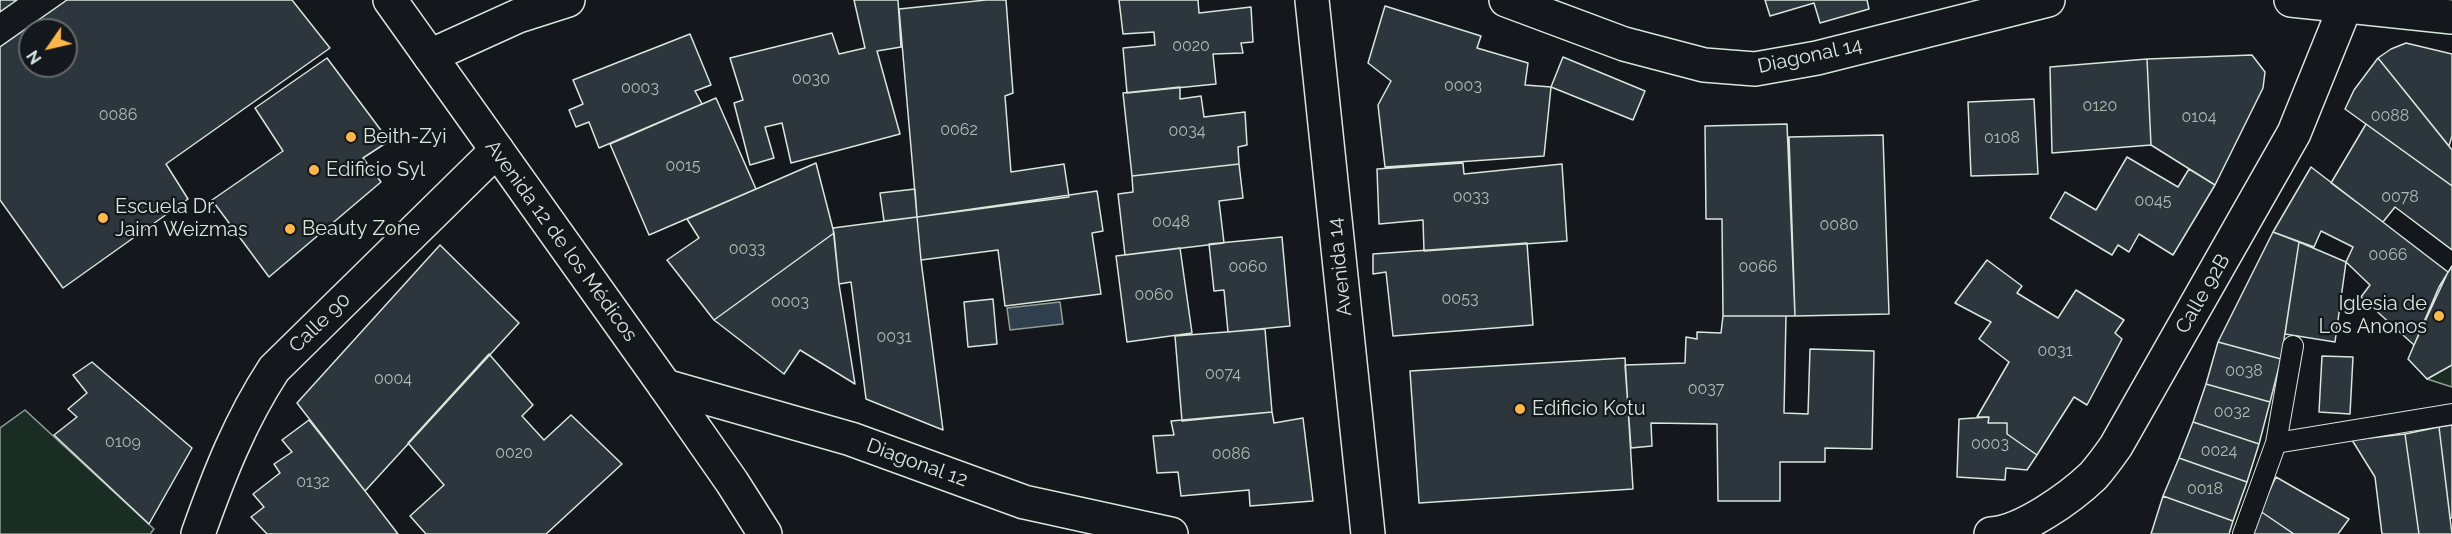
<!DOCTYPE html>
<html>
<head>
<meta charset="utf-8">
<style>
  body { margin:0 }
  #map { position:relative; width:2452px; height:534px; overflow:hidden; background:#14181c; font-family:Raleway,sans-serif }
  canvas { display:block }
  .north { position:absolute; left:18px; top:18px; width:60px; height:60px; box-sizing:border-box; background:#14181c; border:2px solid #626a69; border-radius:50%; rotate:236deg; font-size:16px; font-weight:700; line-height:24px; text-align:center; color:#d8e6dc }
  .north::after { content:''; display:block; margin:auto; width:21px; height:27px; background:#ffb74d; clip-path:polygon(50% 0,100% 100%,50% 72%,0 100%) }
</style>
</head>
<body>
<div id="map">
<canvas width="2452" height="534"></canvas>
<div class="north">N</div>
</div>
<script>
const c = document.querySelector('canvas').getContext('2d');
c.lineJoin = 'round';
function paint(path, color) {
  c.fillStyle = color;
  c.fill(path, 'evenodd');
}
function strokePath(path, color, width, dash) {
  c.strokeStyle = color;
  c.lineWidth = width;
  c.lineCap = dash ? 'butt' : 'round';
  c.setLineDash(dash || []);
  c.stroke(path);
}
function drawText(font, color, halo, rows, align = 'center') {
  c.font = font + ' Raleway,sans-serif';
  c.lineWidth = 4.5;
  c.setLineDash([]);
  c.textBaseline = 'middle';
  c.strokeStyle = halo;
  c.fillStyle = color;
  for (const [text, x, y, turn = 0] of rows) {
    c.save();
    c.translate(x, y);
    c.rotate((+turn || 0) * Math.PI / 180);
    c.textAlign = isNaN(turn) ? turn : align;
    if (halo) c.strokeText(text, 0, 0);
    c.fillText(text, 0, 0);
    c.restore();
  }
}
const green = new Path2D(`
  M2452,365V387L2427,379Z
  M25,410L154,529L150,534H0V428Z`);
paint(green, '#1a2d24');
strokePath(green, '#939e99', 1.5);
const water = new Path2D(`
  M1060,302L1063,324L1010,330L1007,308Z`);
paint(water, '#2f3f4d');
strokePath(water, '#939e99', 1.5);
const building = new Path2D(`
  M0,0H17L0,12Z
  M67,0H292L330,48L166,164L188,199L63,288L0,200V47ZM30,30H66V66H30Z
  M854,0H898L901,47L877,51L900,134L791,163L782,123L765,127L774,158L750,165L734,103L743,100L730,58L832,33L839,54L865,48Z
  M986,0H1006L1013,93L1005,96L1011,172L1064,164L1069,197L917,217L899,9Z
  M1119,0H1198L1199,13L1251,7L1253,42L1241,43L1243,53L1213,54L1216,84L1127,93L1123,48L1155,45L1154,32L1123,34Z
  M1765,0H1867L1869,9L1820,23L1814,3L1770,16Z
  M1385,6L1481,36L1477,48L1528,63L1525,85L1551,87L1544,156L1385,167L1378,105L1391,81L1368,63Z
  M690,34L711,85L695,91L702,104L599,148L589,122L576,127L569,110L583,104L573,80Z
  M2406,43L2452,54V136L2449,146L2378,58L2391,49Z
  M2252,55L2265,72L2263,88L2215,185L2151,145L2147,59Z
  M1563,57L1645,91L1633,120L1551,87Z
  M327,58L389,141L363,158L381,182L269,277L212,200L283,151L255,108Z
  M2378,58L2452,150V186L2345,109L2354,90Z
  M2147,59L2151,145L2052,153L2050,67Z
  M1180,87V99L1201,96L1204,117L1245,112L1247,145L1238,147L1239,164L1132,176L1123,93Z
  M716,98L756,189L649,235L610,144Z
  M2034,99L2038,174L1971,176L1968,102Z
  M1787,124L1795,316H1723L1722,219H1706L1705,126Z
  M2366,124L2452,186V250L2395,207L2383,222L2331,183Z
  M1883,135L1889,314L1795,316L1789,137Z
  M2127,157L2178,187L2189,169L2215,185L2173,255L2139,234L2129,252L2118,245L2112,255L2050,218L2065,192L2096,210Z
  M816,163L834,233L714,320L667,260L699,238L687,219Z
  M1463,163L1464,174L1562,164L1567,241L1424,251L1423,220L1379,224L1377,169Z
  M1239,164L1243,198L1219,201L1224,243L1125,255L1118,194L1133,192L1132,176Z
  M2311,167L2448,272L2414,345L2361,297L2370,285L2346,262L2353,247L2321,231L2314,247L2273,232Z
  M915,189L917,217L884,221L880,193Z
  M1097,191L1103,231L1092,233L1101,294L1005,306L998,250L921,260L917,217Z
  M917,217L921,260L943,430L866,399L851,282L839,284L833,228Z
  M2273,232L2299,242L2281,359L2218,342Z
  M834,233L839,284L855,384L800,350L784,374L714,320Z
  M1282,237L1290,326L1228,332L1224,290L1214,291L1209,244Z
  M2299,242L2346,262L2335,342L2285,334Z
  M1527,243L1533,325L1393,336L1386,272L1373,274V254Z
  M440,245L519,323L365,491L297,403Z
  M1180,248L1192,333L1127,342L1116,256Z
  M1987,260L2022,286L2017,293L2058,318L2076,290L2124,320L2115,333L2122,339L2087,405L2074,397L2037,455L2007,434V423H1988L1989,417H1977L2009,362L1979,339L1991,322L1955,303Z
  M2452,266V365L2427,379L2408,359L2439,287Z
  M993,299L997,344L968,347L964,302Z
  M1723,316H1786L1784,413L1808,414L1810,349L1874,351L1872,449L1825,448V462H1780V501H1718L1717,424L1651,423L1652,446L1631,448L1625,365L1685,363L1686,337L1697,339V332L1721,333Z
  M1265,329L1272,412L1182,421L1175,336Z
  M2218,342L2281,359L2270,402L2206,384Z
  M489,354L533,405L522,416L544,440L571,415L622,464L546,534H426L410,516L444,485L408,443Z
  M2322,356L2353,357L2350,414L2319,412Z
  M1625,358L1633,489L1419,503L1410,371Z
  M92,362L192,448L149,524L54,435L77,417L68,409L87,393L73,375Z
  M2206,384L2270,402L2259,444L2193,422Z
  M1272,412L1274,423L1303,418L1313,501L1250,506L1249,490L1181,496L1178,472L1157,473L1153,436L1174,435L1171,421Z
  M1989,417L1988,423H2007V434L2037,455L2027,470L2006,468L2005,480L1957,477L1959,419Z
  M309,420L365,491L398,534H267L251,517L264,507L253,494L280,473L274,464L292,452L282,440Z
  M2193,422L2259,444L2247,482L2179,458Z
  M2452,425V518H2450L2439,427Z
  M2439,427L2452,534H2419L2405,434Z
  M2405,434L2419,534H2382L2375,477L2352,440Z
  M2179,458L2247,482L2233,521L2163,496Z
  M2276,477L2349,519L2338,534H2294L2260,511Z
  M2163,496L2233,521L2229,534H2151Z
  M2260,511L2294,534H2252Z`);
paint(building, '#2c363c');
strokePath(building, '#d8e6dc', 1.5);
const service = new Path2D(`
  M2293,346L2276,443L2452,414
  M2243,534L2276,443`);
const minor = new Path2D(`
  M1312,0L1368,534
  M1506,0L1624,44L1704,65L1755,69L1817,58L2048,0
  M2291,0L2452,17
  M430,56L518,16L568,0
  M665,386L851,439L1024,502L1171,534
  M198,534C219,475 240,421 274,369L497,150
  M1991,534C2022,532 2070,498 2093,476C2101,467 2109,456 2116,446L2294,133L2345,7`);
const secondary = new Path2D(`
  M390,0L665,386L732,482L765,534`);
strokePath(service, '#d8e6dc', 22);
strokePath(minor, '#d8e6dc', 36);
strokePath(secondary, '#d8e6dc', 36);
strokePath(service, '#14181c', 20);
strokePath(minor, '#14181c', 33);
strokePath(secondary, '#14181c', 33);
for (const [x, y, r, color] of [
  [351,137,6,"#ffb74d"],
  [314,170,6,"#ffb74d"],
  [103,218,6,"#ffb74d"],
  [290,229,6,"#ffb74d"],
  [2439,316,6,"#ffb74d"],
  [1520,409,6,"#ffb74d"]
]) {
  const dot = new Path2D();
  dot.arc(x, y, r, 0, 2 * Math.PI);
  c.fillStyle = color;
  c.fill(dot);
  strokePath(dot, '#14181c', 2);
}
drawText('16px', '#adbab4', null, [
  ["0020",1191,46],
  ["0030",811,79],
  ["0003",1463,86],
  ["0003",640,88],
  ["0120",2100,106],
  ["0086",118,115],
  ["0088",2390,116],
  ["0104",2199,117],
  ["0062",959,130],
  ["0034",1187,131],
  ["0108",2002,138],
  ["0015",683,166],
  ["0033",1471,197],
  ["0078",2400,197],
  ["0045",2153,201],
  ["0048",1171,222],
  ["0080",1839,225],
  ["0033",747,249],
  ["0066",2388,255],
  ["0060",1248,267],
  ["0066",1758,267],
  ["0060",1154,295],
  ["0053",1460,299],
  ["0003",790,302],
  ["0031",894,337],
  ["0031",2055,351],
  ["0038",2244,371],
  ["0074",1223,374],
  ["0004",393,379],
  ["0037",1706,389],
  ["0032",2232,412],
  ["0109",123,442],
  ["0003",1990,444],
  ["0024",2219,451],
  ["0020",514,453],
  ["0086",1231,454],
  ["0132",313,482],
  ["0018",2205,489]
]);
drawText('20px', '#d8e6dc', '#14181c', [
  ["Diagonal 14",1810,56,-12],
  ["Avenida 12 de los Médicos",561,241,54],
  ["Avenida 14",1340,267,-96],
  ["Calle 92B",2203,294,-60],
  ["Calle 90",320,323,-44],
  ["Diagonal 12",917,463,20]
]);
drawText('20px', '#d8e6dc', '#14181c', [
  ["Beith-Zyi",363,137],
  ["Edificio Syl",326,170],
  ["Escuela Dr.",115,207],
  ["Jaim Weizmas",115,230],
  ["Beauty Zone",302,229],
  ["Iglesia de",2427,304,"right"],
  ["Los Anonos",2427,327,"right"],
  ["Edificio Kotu",1532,409]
], 'left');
</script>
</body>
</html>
